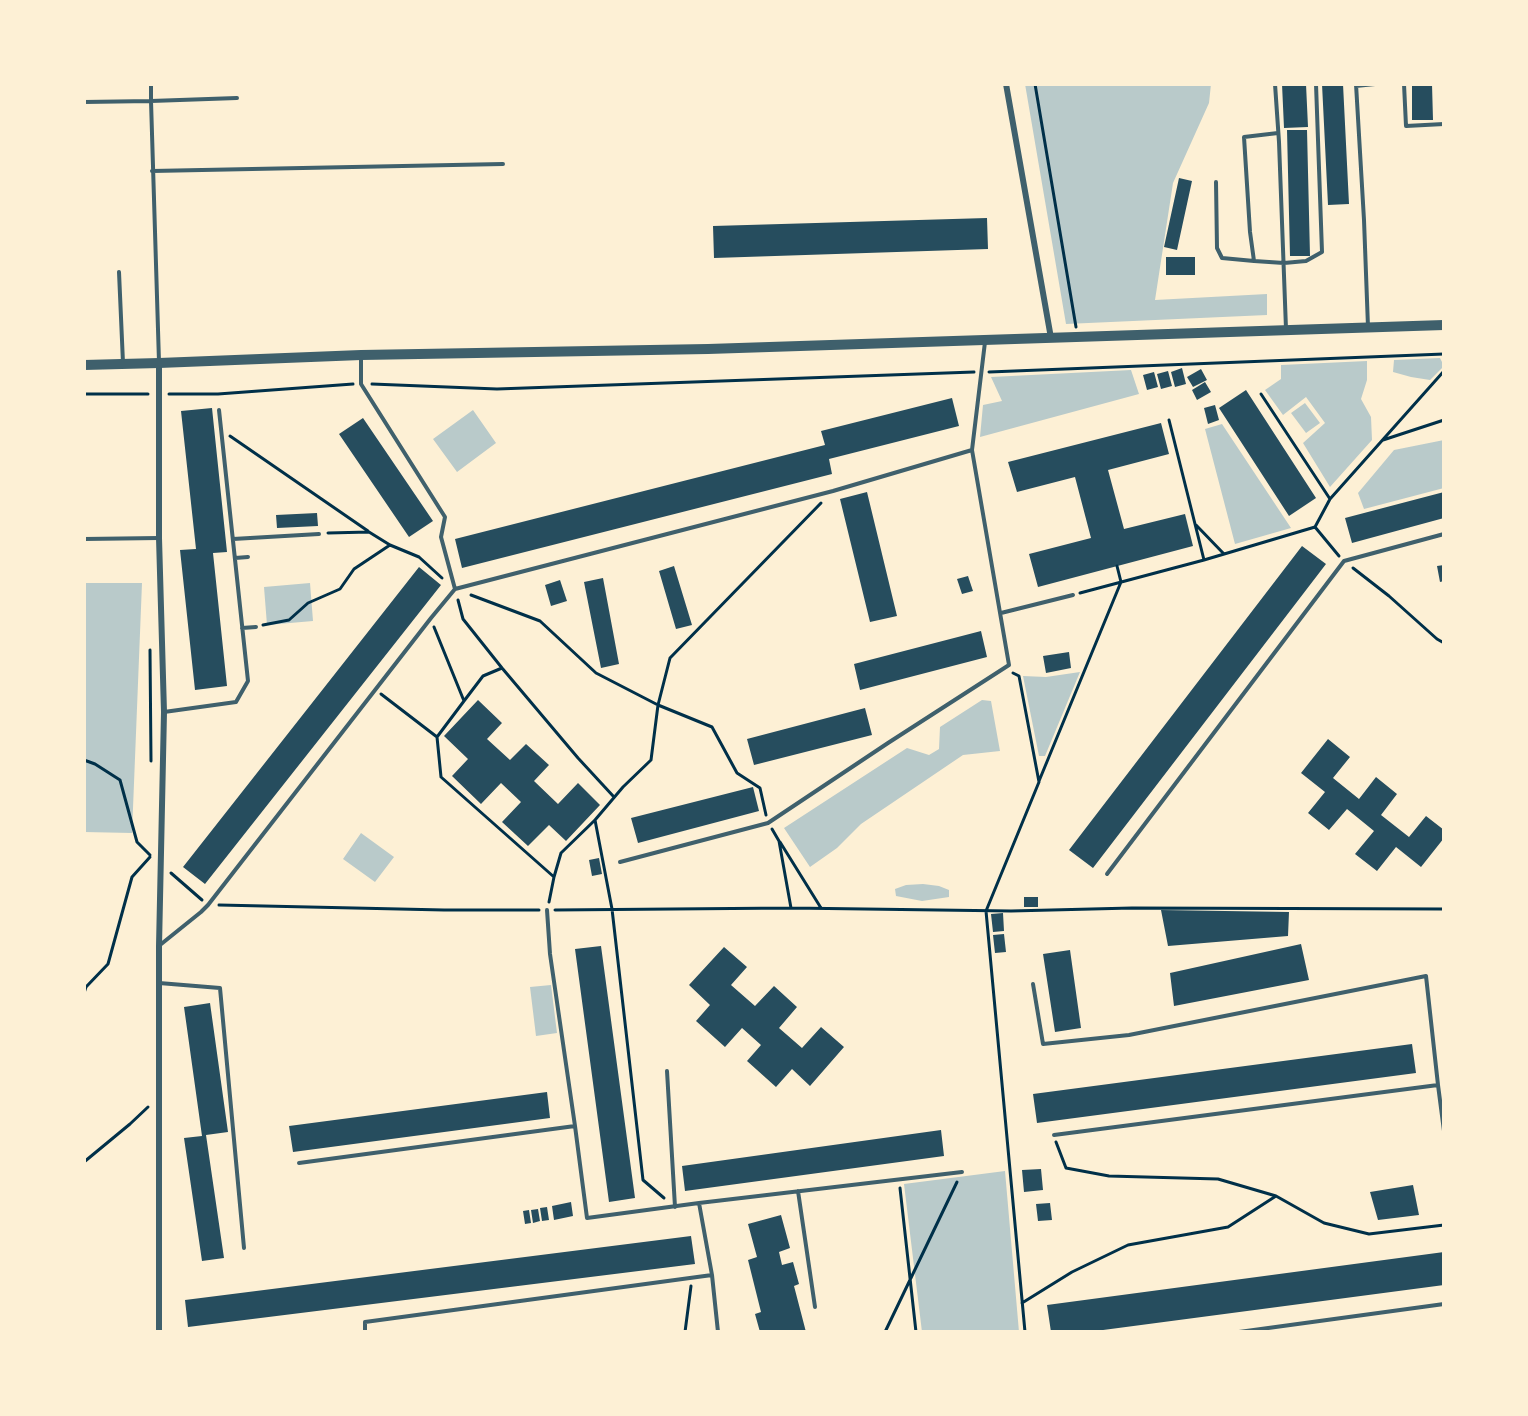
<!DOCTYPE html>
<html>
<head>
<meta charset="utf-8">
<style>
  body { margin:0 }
  #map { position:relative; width:1528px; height:1416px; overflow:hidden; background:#fdf0d5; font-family:"Roboto Condensed",sans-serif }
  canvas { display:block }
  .frame { position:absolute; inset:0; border:86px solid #fdf0d5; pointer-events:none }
</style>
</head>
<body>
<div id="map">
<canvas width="1528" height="1416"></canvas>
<div class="frame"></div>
</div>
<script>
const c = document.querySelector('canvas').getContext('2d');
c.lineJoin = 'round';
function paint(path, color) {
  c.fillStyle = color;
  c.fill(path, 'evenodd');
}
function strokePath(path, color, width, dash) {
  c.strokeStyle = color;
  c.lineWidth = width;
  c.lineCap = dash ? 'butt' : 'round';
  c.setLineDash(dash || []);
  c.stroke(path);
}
paint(new Path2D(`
  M1025,84H1211L1209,103L1173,183L1155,300L1267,294V315L1066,324Z
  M1440,358L1444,366L1430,380L1411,377L1393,372L1394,360Z
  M1367,361V380L1361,399L1371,417L1372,440L1330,487L1303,443L1325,423L1306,397L1283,415L1265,390L1281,379V365Z
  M1131,370L1139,394L980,437L983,405L1002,401L991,377Z
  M1305,403L1320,423L1306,433L1291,413Z
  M473,410L496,443L457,472L433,439Z
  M1222,424L1291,528L1235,544L1205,429Z
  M1444,440V488L1364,509L1358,493L1394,450Z
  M84,583H142L132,833L84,832Z
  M310,583L313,621L267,625L264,587Z
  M1080,672L1045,756H1039L1023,676L1046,677Z
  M982,700L991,701L1000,751L963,755L861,824L837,848L810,867L784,828L907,748L929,755L939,749L940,727Z
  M361,833L394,857L375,882L343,859Z
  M923,884L939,886L949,890V897L922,901L896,896L895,889L906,885Z
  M551,985L557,1033L536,1036L530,987Z
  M1005,1171L1019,1332H922L904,1184Z`), '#b9caca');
paint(new Path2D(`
  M1282,84H1306L1308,127L1284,128Z
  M1322,84H1343L1349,204L1328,205Z
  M1412,84H1432L1433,120H1412Z
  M1287,130H1307L1310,256H1290Z
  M1179,178L1192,181L1177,250L1164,247Z
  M987,218L988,249L714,258L713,226Z
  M1166,257H1195V275H1166Z
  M1182,368L1186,384L1175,387L1171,372Z
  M1201,369L1207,380L1193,387L1187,377Z
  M1168,371L1172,386L1161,389L1157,374Z
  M1154,372L1158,387L1147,390L1143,375Z
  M1205,382L1211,392L1197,400L1192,390Z
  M1246,390L1316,498L1289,516L1219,408Z
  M952,398L959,426L829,459L832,474L462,568L455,539L825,445L821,431Z
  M1215,405L1219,420L1208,424L1204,408Z
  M212,408L227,552L213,553L227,686L195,690L180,550L196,549L181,411Z
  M363,418L433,521L409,537L339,434Z
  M1161,423L1169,454L1108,470L1124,529L1185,514L1193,546L1038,587L1029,554L1091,538L1075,477L1017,492L1008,462Z
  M867,492L897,616L870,622L840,499Z
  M1444,492V518L1352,543L1345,518Z
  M317,513L318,526L277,528L276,515Z
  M1302,546L1326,564L1093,868L1069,850Z
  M1444,565V581L1440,582L1437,566Z
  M674,566L692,625L676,629L659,571Z
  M419,567L441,585L205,884L183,867Z
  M968,576L973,591L962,594L957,579Z
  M603,578L619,664L601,668L584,582Z
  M560,580L567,601L551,606L545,585Z
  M981,631L987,657L860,690L854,664Z
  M1069,652L1071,668L1046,673L1043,656Z
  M478,700L502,723L487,739L510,760L526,744L549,765L534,781L558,804L578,783L600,805L566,841L549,825L528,846L502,822L521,802L501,783L481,804L452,776L468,759L444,736Z
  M865,708L872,735L754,765L747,739Z
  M1328,739L1350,757L1333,778L1359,799L1376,777L1397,794L1381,815L1409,837L1426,816L1444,830V838L1421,867L1396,847L1377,871L1355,854L1374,831L1347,809L1329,830L1308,813L1325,792L1301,773Z
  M753,787L759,811L638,843L631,818Z
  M599,858L602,874L592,876L589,860Z
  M1024,897H1038V907H1024Z
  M1161,910L1289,912L1288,936L1168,946Z
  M1003,913L1004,931L993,932L991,914Z
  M1004,934L1006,952L995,953L993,935Z
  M1301,944L1309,980L1174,1006L1170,973Z
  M601,946L635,1198L609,1202L575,949Z
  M724,947L747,967L731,985L755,1006L774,986L797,1007L779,1028L802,1048L821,1027L844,1047L810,1086L792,1069L776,1087L747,1061L761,1045L742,1028L725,1047L696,1021L710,1005L689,985Z
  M1070,950L1081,1028L1055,1032L1043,954Z
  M210,1003L228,1132L206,1135L224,1258L202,1261L184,1138L202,1136L184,1007Z
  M1412,1044L1416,1073L1037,1123L1033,1094Z
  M547,1092L550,1118L293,1152L289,1126Z
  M941,1130L944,1156L685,1191L682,1166Z
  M1041,1169L1043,1190L1024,1192L1022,1170Z
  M1413,1185L1419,1215L1378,1220L1370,1192Z
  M571,1202L573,1216L554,1220L552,1206Z
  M1050,1203L1052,1220L1038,1221L1036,1204Z
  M547,1207L549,1220L542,1221L540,1208Z
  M538,1209L540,1221L533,1223L531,1210Z
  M529,1210L531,1223L525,1224L523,1211Z
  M781,1215L790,1248L779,1252L782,1265L793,1262L799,1284L794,1286L806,1332H760L755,1314L761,1312L748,1260L757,1257L748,1224Z
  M691,1236L695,1264L188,1327L185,1300Z
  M1444,1252V1285L1088,1332H1051L1047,1305Z`), '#264d5e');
strokePath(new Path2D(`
  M1035,84L1076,327
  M989,372L1444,354
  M372,384L497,389L974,372
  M84,394H148
  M169,394H218L353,384
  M1261,394L1330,499L1315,527L1339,556
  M1169,420L1204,560
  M230,436L368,531
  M1383,440L1444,420
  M1330,499L1444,371
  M1196,525L1224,554
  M328,533L369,532L390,545L419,557L442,578
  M1353,568L1389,596L1437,639L1444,643
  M1080,593L1204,560L1315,527
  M471,595L540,621L596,673L658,705L712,727L737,773L760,788L766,815
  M458,600L463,619L502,668L578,758L614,797
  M263,625L289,620L308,603L340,589L354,569L390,545
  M434,627L464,701L437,737
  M150,650L151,761
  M1013,673L1019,676L1039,782L986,911L1025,1332
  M381,694L437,737L441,777L554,877L549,902
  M464,701L483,676L502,668
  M84,760L95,764L120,780L137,842L150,855
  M1039,781L1121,582L1117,566
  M595,820L612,909L643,1180L664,1198
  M772,829L779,841L791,908
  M780,842L821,908
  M171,873L202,900
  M554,877L561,853L595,820L623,787L651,760L658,705L670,658L821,503
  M219,905L444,910H539
  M555,910L791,908L1011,911L1132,908L1444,909
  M84,993L86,987L108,964L132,877L150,857
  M1056,1142L1066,1168L1109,1176L1218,1179L1276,1196L1324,1223L1369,1234L1444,1225
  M84,1162L130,1124L148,1107
  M900,1188L916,1332
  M1022,1303L1072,1272L1128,1245L1228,1227L1276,1196
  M685,1332L691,1286
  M885,1332L957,1182`), '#003049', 3);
strokePath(new Path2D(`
  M1275,84L1279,142L1286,329
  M1356,84L1364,220L1368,327
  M1404,84L1406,126L1444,124
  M1356,86L1375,84
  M84,102L151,101V84
  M1278,133L1244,137L1250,232L1254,261L1284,263L1306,261L1322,252L1316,84
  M152,171L503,164
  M1216,182L1217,248L1222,258L1254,261
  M119,272L123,363
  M159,362L151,101L237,98
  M84,539L159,538
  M233,539L319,534
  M235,558L248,557
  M455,589L833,491L972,450L985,342
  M1001,613L1073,595
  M242,628L256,627
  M164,712L236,702L248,681L219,410
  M620,862L768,823L888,743L1009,665L972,450
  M1107,874L1344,561L1444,534
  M547,910L550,954L575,1126
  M160,945L201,912L208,905L431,618L455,589L441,537L445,517L361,384V355
  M159,983L220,988L244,1248
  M1033,984L1043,1044L1129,1035L1426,976L1438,1085
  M667,1071L675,1207
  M1054,1135L1438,1085L1444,1131
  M299,1163L575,1126L587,1218L699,1203L712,1275L365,1322V1332
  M798,1191L815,1307
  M699,1203L962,1172
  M712,1275L718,1332
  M1239,1332L1444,1304`), '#3f606c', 4);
strokePath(new Path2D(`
  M1006,84L1051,338
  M159,1332V946L164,712L159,538V363`), '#3f606c', 6);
strokePath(new Path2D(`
  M84,365L159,363L361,355L708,349L1444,325`), '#3f606c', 10);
</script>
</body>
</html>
